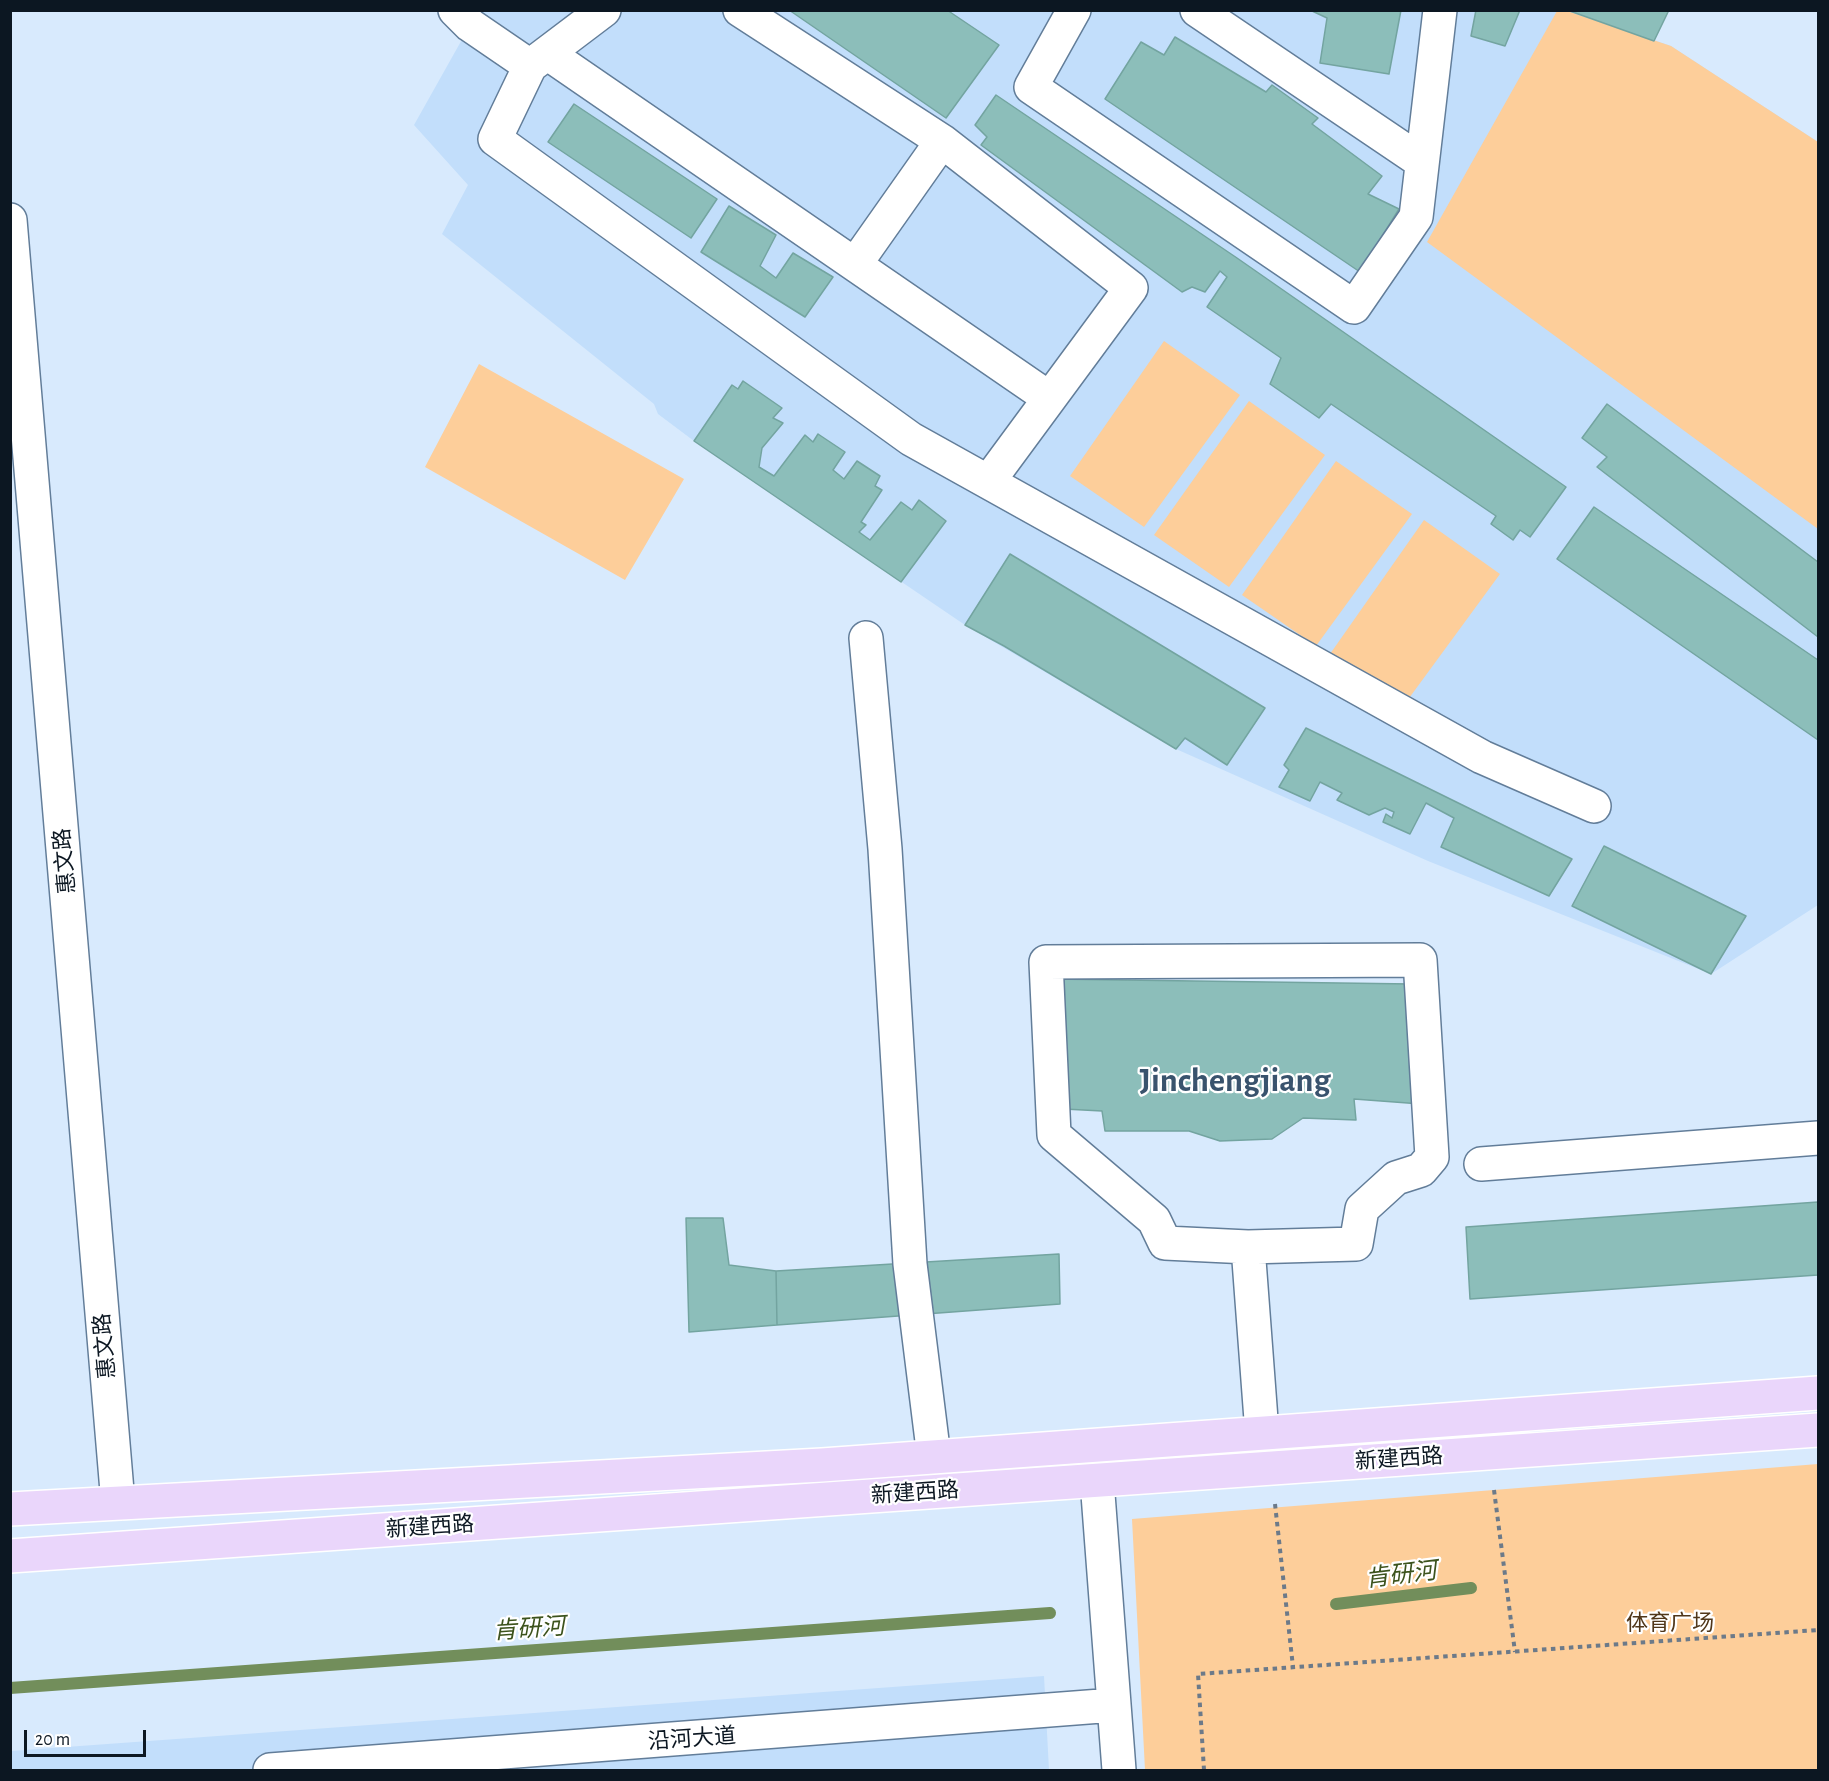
<!DOCTYPE html>
<html>
<head>
<meta charset="utf-8">
<style>
  body { margin:0 }
  #map { position:relative; width:1829px; height:1781px; overflow:hidden; background:#d8eafd; font-family:"Alegreya Sans",sans-serif }
  canvas { display:block }
  .frame { position:absolute; inset:0; border:12px solid #0c1722; pointer-events:none }
  .scale { position:absolute; left:24px; top:1730px; width:122px; height:27px; box-sizing:border-box; border:3px solid #0c1722; border-top:0; padding-left:8px; font-size:18px; line-height:21px; white-space:nowrap; color:#0c1722; -webkit-text-stroke:4px #fff; paint-order:stroke }
</style>
</head>
<body>
<div id="map">
<canvas width="1829" height="1781"></canvas>
<div class="frame"></div>
<div class="scale">20 m</div>
</div>
<script>
const c = document.querySelector('canvas').getContext('2d');
c.lineJoin = 'round';
function paint(path, color) {
  c.fillStyle = color;
  c.fill(path, 'evenodd');
}
function strokePath(path, color, width, dash) {
  c.strokeStyle = color;
  c.lineWidth = width;
  c.lineCap = dash ? 'butt' : 'round';
  c.setLineDash(dash || []);
  c.stroke(path);
}
function drawText(font, color, halo, rows, align = 'center') {
  c.font = font + ' "Alegreya Sans","Noto Sans SC",sans-serif';
  c.lineWidth = 4.5;
  c.setLineDash([]);
  c.textBaseline = 'middle';
  c.strokeStyle = halo;
  c.fillStyle = color;
  for (const [text, x, y, turn = 0] of rows) {
    c.save();
    c.translate(x, y);
    c.rotate((+turn || 0) * Math.PI / 180);
    c.textAlign = isNaN(turn) ? turn : align;
    if (halo) c.strokeText(text, 0, 0);
    c.fillText(text, 0, 0);
    c.restore();
  }
}
paint(new Path2D(`
  M1567,10L1671,46L1818,142V905L1711,974L1428,861L1176,749L965,625L694,441L658,414L654,404L442,234L468,185L414,125L478,11Z
  M1044,1676L1049,1770H11V1751Z`), '#c2defb');
paint(new Path2D(`
  M1557,11H1567L1671,46L1818,142V529L1427,242Z
  M1164,341L1240,395L1144,527L1070,476Z
  M479,364L684,479L625,580L425,467Z
  M1249,401L1325,455L1229,587L1154,535Z
  M1336,461L1412,514L1316,646L1242,595Z
  M1424,520L1500,574L1404,705L1330,654Z
  M1818,1464V1770H1145L1132,1519Z`), '#fdce9a');
strokePath(new Path2D(`
  M1336,1604L1471,1588
  M10,1688L1050,1613`), '#728e5b', 12);
const building = new Path2D(`
  M789,10H947L999,45L946,118Z
  M1310,10H1401L1389,74L1320,63L1327,18Z
  M1476,10H1520L1505,46L1471,36Z
  M1567,10H1669L1654,41Z
  M1175,37L1266,92L1272,85L1318,118L1312,124L1382,176L1368,194L1399,209L1360,272L1105,99L1141,42L1164,55Z
  M996,95L1237,258L1566,487L1530,537L1520,530L1513,540L1491,524L1496,516L1331,404L1319,418L1270,384L1281,358L1207,307L1227,277L1220,271L1205,292L1192,287L1182,292L981,145L987,137L975,125Z
  M574,104L717,199L691,238L548,142Z
  M729,206L776,235L760,266L776,278L793,253L833,277L805,317L701,252Z
  M743,381L782,408L773,418L783,423L762,448L759,467L774,476L805,435L813,442L818,434L845,452L833,470L844,479L857,461L880,476L875,486L882,490L861,522L866,525L859,532L870,540L901,502L912,510L919,500L946,521L901,582L694,441L732,385L738,389Z
  M1607,404L1818,562V637L1597,467L1607,457L1582,438Z
  M1594,507L1818,660V740L1557,559Z
  M1010,554L1265,708L1227,765L1185,738L1176,749L1004,646L965,625Z
  M1306,728L1572,859L1549,896L1441,847L1454,818L1426,803L1410,834L1383,822L1386,814L1392,818L1394,812L1385,808L1369,815L1337,800L1342,793L1320,782L1310,801L1279,787L1289,770L1284,765Z
  M1604,846L1746,916L1711,974L1572,906Z
  M1051,979L1412,984L1421,1104L1354,1099L1356,1120L1303,1118L1272,1139L1220,1141L1189,1131H1105L1102,1111L1064,1109Z
  M1818,1202V1275L1470,1299L1466,1227Z
  M686,1218H723L729,1265L776,1271L777,1325L689,1332Z
  M1059,1254L1060,1304L777,1325L776,1271Z`);
paint(building, '#8cbeba');
strokePath(building, '#73a4a0', 1.5);
const minor = new Path2D(`
  M455,10L470,25L530,66L495,139L911,439L1482,757L1594,806
  M740,10L942,141L856,263
  M1074,10L1031,87L1354,307L1416,217L1440,10
  M1197,10L1422,162
  M547,53L1049,398
  M530,66L604,10
  M942,141L1131,288L988,482
  M10,220L118,1503
  M866,638L885,849L910,1264L934,1457
  M1481,1164L1818,1138
  M1248,1247L1165,1243L1154,1220L1054,1135L1046,962L1420,960L1432,1157L1421,1170L1396,1178L1362,1209L1356,1244L1248,1247L1262,1433
  M1097,1481L1119,1770
  M270,1770L1114,1705`);
const major = new Path2D(`
  M10,1509L822,1465L1818,1393
  M10,1556L1818,1430`);
strokePath(minor, '#627d99', 36);
strokePath(major, '#fff', 36);
strokePath(new Path2D(`
  M1494,1490L1515,1652
  M1275,1504L1293,1667
  M1204,1770L1198,1674L1818,1630`), '#6c7a89', 4, [4.5, 4.5]);
strokePath(minor, '#fff', 33);
strokePath(major, '#ead6fb', 33);
drawText('22px', '#0c1722', '#fff', [
  ["惠文路",65,861,-95],
  ["惠文路",105,1346,-95],
  ["新建西路",1399,1459,-4],
  ["新建西路",915,1493,-4],
  ["新建西路",430,1527,-4],
  ["沿河大道",692,1739,-4]
]);
drawText('22px', '#50371a', '#fff', [
  ["体育广场",1670,1623]
]);
drawText('italic 24px', '#3c531d', '#fff', [
  ["肯研河",1401,1575,-7],
  ["肯研河",529,1629,-4]
]);
drawText('bold 34px', '#39536d', '#fff', [
  ["Jinchengjiang",1235,1081]
]);
</script>
</body>
</html>
